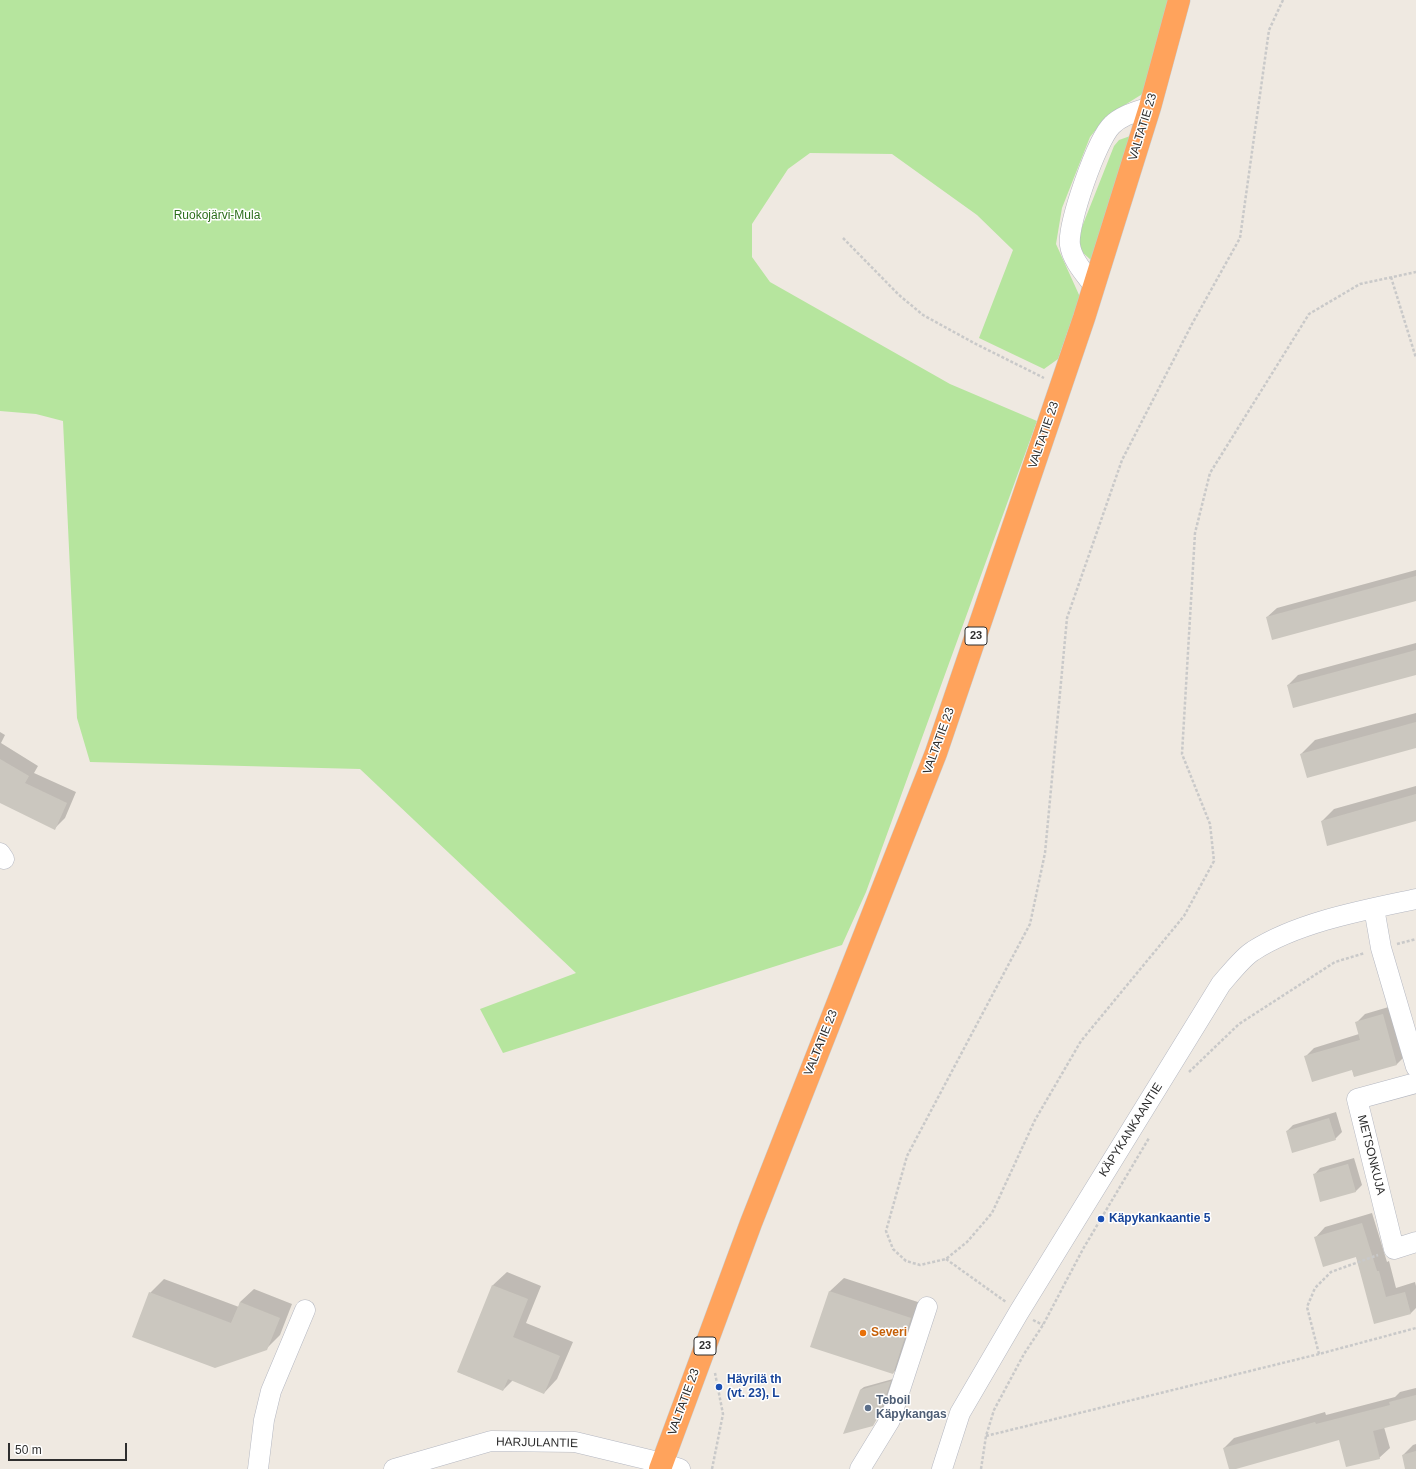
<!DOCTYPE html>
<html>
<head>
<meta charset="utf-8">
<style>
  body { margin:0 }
  #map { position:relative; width:1416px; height:1469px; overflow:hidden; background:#efe9e1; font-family:Helvetica,sans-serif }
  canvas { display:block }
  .scale { position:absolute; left:8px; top:1443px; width:119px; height:18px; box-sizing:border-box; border:2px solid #2e2e2e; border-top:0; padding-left:5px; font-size:12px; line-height:14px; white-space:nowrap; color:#2e2e2e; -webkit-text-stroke:3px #fff; paint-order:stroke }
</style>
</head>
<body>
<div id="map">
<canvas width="1416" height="1469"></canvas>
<div class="scale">50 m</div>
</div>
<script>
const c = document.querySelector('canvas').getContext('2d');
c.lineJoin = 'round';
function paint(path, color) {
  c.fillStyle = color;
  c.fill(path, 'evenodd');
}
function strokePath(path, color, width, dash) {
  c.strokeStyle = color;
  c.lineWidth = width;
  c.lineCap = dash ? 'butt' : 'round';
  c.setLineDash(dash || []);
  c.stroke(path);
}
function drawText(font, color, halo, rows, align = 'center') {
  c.font = font + ' Helvetica,sans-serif';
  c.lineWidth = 3;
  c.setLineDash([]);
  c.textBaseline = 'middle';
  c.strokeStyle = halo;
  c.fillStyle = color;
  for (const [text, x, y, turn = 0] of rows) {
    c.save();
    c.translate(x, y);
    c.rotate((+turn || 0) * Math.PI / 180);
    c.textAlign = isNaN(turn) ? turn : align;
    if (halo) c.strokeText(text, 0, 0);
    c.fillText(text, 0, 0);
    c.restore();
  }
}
paint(new Path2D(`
  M0,0H1169L1144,93L1107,116L1090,137L1062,208L1056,244L1080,297L1058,359L1044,369L979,338L1013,250L977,215L892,154L810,153L788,169L752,224V257L770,282L950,384L1037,421L866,892L842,945L503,1053L480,1009L576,973L360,769L90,762L77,718L63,421L36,414L0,411Z
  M1133,135L1092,261L1081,251L1078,237L1114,146L1119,140Z`), '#b6e59e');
paint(new Path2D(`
  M1416,570V600L1267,617L1277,608Z
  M1416,643V674L1288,685L1298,675Z
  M1416,713V747L1301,754L1315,740Z
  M0,732L5,735L1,743L38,766L34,773L76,792L65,818L55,828L0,795Z
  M1416,786V820L1322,821L1334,809Z
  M1392,1006L1406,1055L1397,1064L1354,1076L1352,1069L1305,1057L1314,1048L1359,1034L1356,1023L1365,1014Z
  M1336,1112L1342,1132L1335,1139L1287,1131L1293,1125Z
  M1354,1158L1362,1185L1355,1192L1314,1175L1320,1168Z
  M1372,1213L1387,1262L1389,1261L1396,1288L1415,1282L1416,1286V1308L1411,1313L1375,1323L1356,1256L1315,1238L1325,1227Z
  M507,1272L541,1286L526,1323L573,1342L557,1379L544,1393L513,1380L503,1390L458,1372L493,1285Z
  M844,1278L924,1304L906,1360L893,1373L812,1346L830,1291Z
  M164,1279L239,1307L240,1302L254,1289L292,1304L280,1335L266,1349L150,1293Z
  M893,1379L882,1411L872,1425L860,1390L864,1387Z
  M1416,1388V1419L1384,1427L1390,1448L1379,1458L1340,1438L1230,1469L1224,1448L1234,1438L1325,1412L1326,1415L1395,1397L1400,1392Z
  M1416,1444V1469H1406L1403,1455L1413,1445Z`), '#0003');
paint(new Path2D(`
  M1416,576V601L1272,640L1266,617Z
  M1416,650V675L1293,708L1287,685Z
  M1416,722V748L1307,778L1300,754Z
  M0,759L29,776L25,783L67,803L55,830L0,803Z
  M1416,794V821L1327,846L1321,821Z
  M1383,1014L1397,1065L1354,1077L1352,1070L1312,1082L1304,1056L1360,1040L1355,1022Z
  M1329,1118L1336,1140L1292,1153L1286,1131Z
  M1348,1164L1356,1192L1320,1202L1313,1174Z
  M1362,1223L1377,1271H1379L1386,1297L1405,1292L1411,1314L1374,1324L1356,1257L1323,1267L1314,1237Z
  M492,1285L528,1299L513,1337L560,1356L544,1394L508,1379L503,1391L457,1372Z
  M829,1291L911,1318L893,1374L810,1347Z
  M149,1292L231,1323L240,1302L280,1318L267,1350L215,1368L132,1337Z
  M891,1381L879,1415L873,1426L843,1434L860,1390Z
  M1416,1395V1420L1373,1431L1380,1459L1346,1467L1339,1440L1236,1469H1229L1223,1448L1315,1422L1316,1424L1390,1405L1389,1402Z
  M1416,1451V1469H1405L1402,1455Z`), '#cbc7bf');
const minor = new Path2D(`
  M1094,286C1085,274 1072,260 1070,245C1067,225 1097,139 1112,125C1122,115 1136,112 1150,107
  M0,853L4,859
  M1374,908L1381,948L1416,1067
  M1416,1083L1357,1099L1394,1249L1416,1242
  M258,1469L264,1420L271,1391L305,1310
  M394,1469L491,1441L575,1442L662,1463L680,1469
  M860,1469L890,1420L927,1307
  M942,1469L960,1413L1019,1312L1221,984C1229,975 1243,957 1253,951C1298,922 1364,910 1416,899`);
const highway = new Path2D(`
  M660,1469L751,1223L936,753L1084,318L1150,107L1179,0`);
strokePath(minor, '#b4b7c1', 21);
strokePath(highway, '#c9c9c9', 23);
strokePath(new Path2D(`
  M1283,0L1269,30L1240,238L1192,324L1122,460L1067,618L1045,853L1030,924L907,1156L886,1231L893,1249L906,1261L920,1265L946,1259L967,1242L992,1213L1035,1120L1081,1041L1184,916L1214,861L1210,824L1182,754L1195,533L1210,473L1309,314L1360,284L1416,272
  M843,238L899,295L923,315L974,343L1044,378
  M1391,277L1416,358
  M1397,944L1416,939
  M1189,1072L1239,1024L1335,962L1365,953
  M946,1259L1006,1302
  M1033,1320L1043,1325
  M1319,1354L1307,1307L1315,1288L1331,1272L1378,1255
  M986,1436L1319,1354L1416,1328
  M712,1469L723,1414L715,1373
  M981,1469L986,1436L994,1410L1024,1354L1043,1325L1083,1249L1149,1138`), '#c9c9c9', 2.5, [3, 2]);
strokePath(minor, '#fff', 20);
strokePath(highway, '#ffa35c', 22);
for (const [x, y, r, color] of [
  [1101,1219,4,"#1a4fb4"],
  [863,1333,4,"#e8710a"],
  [719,1387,4,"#1a4fb4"],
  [868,1408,4,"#5c6f8a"]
]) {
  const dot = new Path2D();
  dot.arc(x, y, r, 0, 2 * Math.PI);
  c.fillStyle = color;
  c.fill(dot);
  strokePath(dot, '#fff', 1.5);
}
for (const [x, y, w] of [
  [976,636,22],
  [705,1346,22]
]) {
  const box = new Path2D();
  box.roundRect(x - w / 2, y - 9, w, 18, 3);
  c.fillStyle = '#fff';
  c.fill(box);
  strokePath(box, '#2e2e2e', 1);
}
drawText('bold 11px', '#2e2e2e', null, [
  ["23",976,636],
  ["23",705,1346]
]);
drawText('12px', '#2e2e2e', '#fff', [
  ["VALTATIE 23",1143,127,-73],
  ["VALTATIE 23",1044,435,-71],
  ["VALTATIE 23",939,741,-70],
  ["VALTATIE 23",821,1043,-68],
  ["KÄPYKANKAANTIE",1131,1130,-58],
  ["METSONKUJA",1371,1155,76],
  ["VALTATIE 23",684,1402,-70],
  ["HARJULANTIE",537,1443,1]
]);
drawText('12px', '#2c6e1b', '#fff', [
  ["Ruokojärvi-Mula",217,216]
]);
drawText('bold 12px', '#164399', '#fff', [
  ["Käpykankaantie 5",1109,1219],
  ["Häyrilä th",727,1380],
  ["(vt. 23), L",727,1394]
], 'left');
drawText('bold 12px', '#c56008', '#fff', [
  ["Severi",871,1333]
], 'left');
drawText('bold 12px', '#4e5e75', '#fff', [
  ["Teboil",876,1401],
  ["Käpykangas",876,1415]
], 'left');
</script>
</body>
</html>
